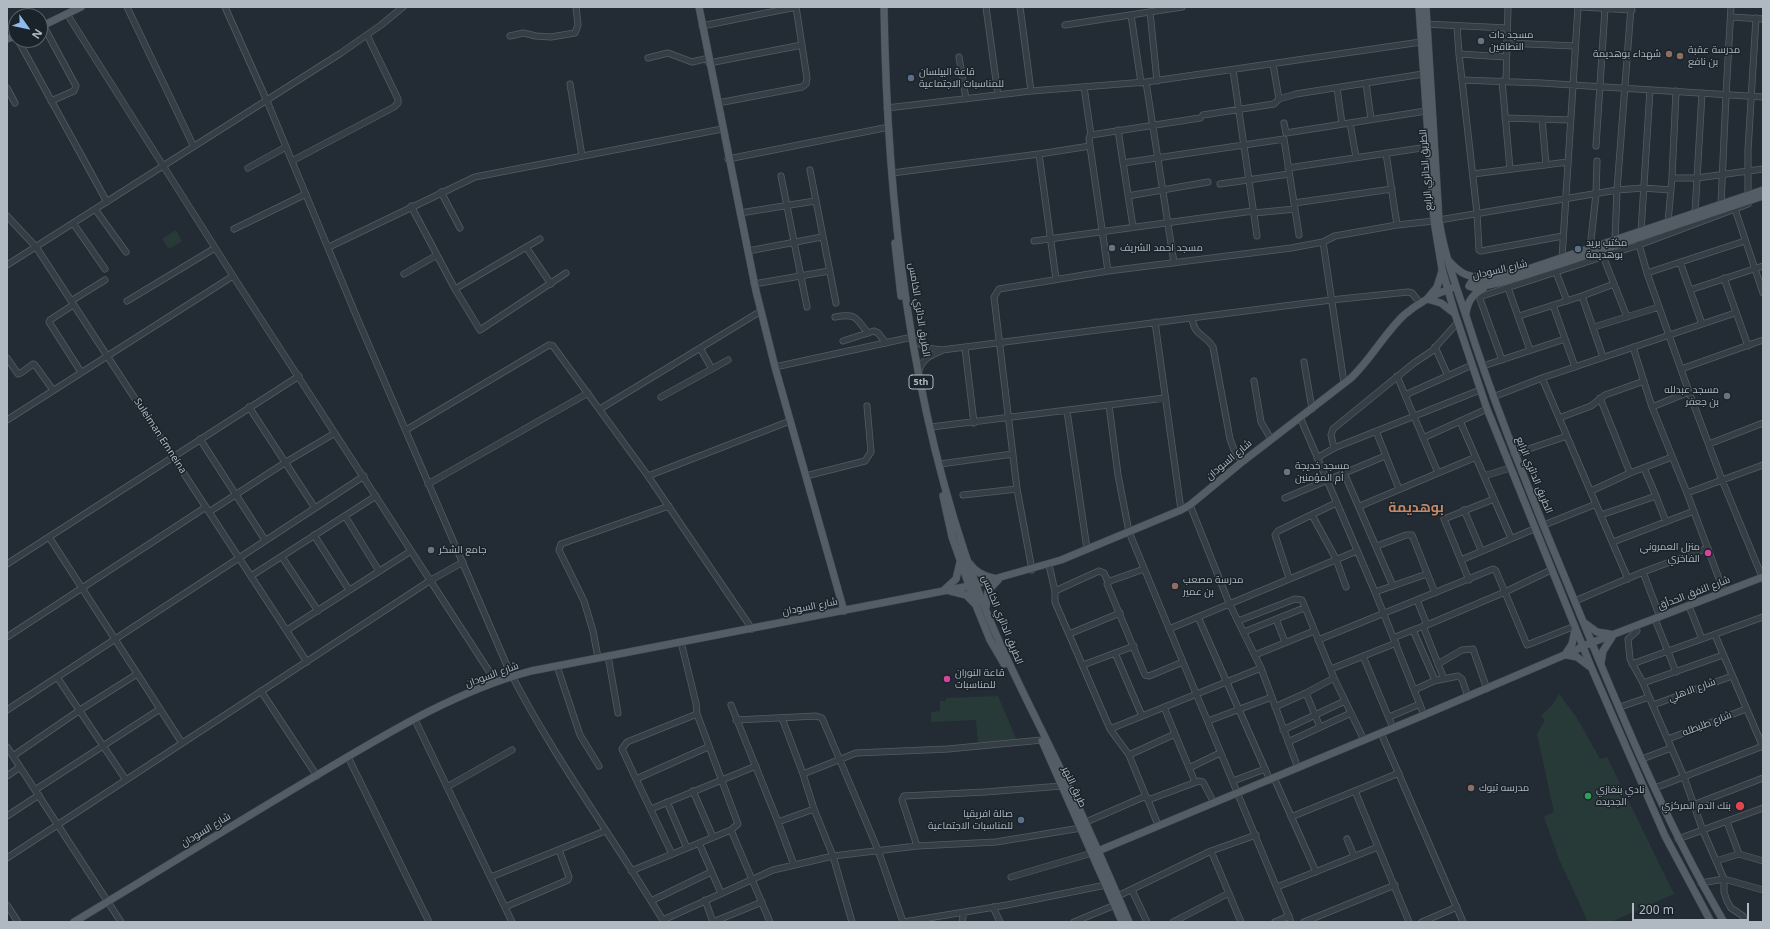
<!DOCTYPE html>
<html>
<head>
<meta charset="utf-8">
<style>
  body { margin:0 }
  #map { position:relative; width:1770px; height:929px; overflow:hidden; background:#232c35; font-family:"Noto Sans",sans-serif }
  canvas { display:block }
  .frame { position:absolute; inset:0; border:8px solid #b0b9c2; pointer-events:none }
  .north { position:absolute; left:8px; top:8px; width:40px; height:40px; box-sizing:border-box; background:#1b232a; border:1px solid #575f67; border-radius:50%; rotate:123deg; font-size:11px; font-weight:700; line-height:16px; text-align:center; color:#b0b9c2 }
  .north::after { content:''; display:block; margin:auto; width:14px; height:18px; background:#8dbbea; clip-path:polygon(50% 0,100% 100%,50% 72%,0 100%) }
  .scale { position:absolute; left:1632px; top:903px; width:117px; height:18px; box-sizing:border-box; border:2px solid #b0b9c2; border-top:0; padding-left:5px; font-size:12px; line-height:14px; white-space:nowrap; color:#b0b9c2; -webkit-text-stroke:3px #1b232a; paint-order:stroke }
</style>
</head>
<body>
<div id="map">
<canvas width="1770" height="929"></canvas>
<div class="frame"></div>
<div class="north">N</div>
<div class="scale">200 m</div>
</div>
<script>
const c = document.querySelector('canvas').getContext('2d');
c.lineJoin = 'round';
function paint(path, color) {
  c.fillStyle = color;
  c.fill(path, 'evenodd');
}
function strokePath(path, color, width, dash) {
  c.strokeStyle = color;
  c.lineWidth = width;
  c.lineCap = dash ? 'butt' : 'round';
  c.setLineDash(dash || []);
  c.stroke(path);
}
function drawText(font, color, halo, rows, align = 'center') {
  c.font = font + ' "Noto Sans",Cairo,sans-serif';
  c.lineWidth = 3;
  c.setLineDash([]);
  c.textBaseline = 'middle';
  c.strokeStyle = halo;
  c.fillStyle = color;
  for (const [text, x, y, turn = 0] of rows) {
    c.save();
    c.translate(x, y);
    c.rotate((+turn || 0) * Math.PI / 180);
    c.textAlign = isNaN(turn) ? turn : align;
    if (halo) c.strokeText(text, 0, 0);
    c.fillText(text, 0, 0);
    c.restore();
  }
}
paint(new Path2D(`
  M176,230L182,241L169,249L162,239Z
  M1559,694L1577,718L1600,759L1607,757L1674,894L1611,922H1588L1559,859L1544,817L1554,812L1537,734L1545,720L1541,716L1553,704Z
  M998,696L1017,741L978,742L976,720L931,722V712L940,711V701H946V698Z`), '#283a38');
const minor = new Path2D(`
  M127,7L193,145
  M225,7L267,101L358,320L508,668C553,757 613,837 664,922
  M986,7L998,95
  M1020,7L1031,91
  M1582,7L1632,10
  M1150,12L1157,81
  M67,14L233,276L496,682
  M1131,15L1141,83
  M1731,17L1763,19
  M1424,24L1507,28
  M43,25L76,86L74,91L51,101
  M1065,25L1182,7
  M702,26L796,7
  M1457,26L1459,54L1477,213L1479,250L1481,251L1563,236
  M510,36L523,33L536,36L551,37L575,33L578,25L576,7
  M18,40L107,202
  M1506,43L1575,46
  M1459,54L1506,57
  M959,57L966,99
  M648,58L668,53L692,62L709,58
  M709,63L802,45
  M1273,64L1279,99
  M1233,70L1257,236
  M1462,80L1541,83L1763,97
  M1502,81L1510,169
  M1506,81L1508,7
  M1146,82L1174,263
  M1366,83L1371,119
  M570,84L582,156
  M1084,87L1091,135L1089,138L1090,146L1108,271
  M7,88L15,103
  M1337,88L1342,124
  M718,103L802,87L806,84L807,78L796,7
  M887,108L1031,91L1146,82L1421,42
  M1203,115L1274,104L1279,99L1296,94L1423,74
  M1505,118L1570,120
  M1542,119L1546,165
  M1284,123L1286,133L1426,111
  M1350,123L1356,157
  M1118,130L1133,227
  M1091,135L1200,118
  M1596,146L1605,8
  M1386,153L1397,225
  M1039,154L1056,279
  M728,159L884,128
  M292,161L394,107L398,103V99L367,35
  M1123,163L1284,139L1299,235
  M248,168L286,147
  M1288,168L1428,147
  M810,170L836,303
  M892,173L1039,154L1090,146
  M1473,174L1568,162
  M781,176L807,307
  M1672,178H1697L1763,169
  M1220,184L1289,174
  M441,192L460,228
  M1748,195V150L1756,18
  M1128,196L1208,182
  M1294,203L1392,189
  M1721,204L1726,95L1731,7
  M411,206L455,289L480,330L566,273
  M1734,206L1763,293
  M95,209L126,252
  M740,213L815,201
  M1254,213L1295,209
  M1695,213L1702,93
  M7,216L36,247L307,662
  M1439,220L1617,190L1643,188L1671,190
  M1668,222L1672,178L1676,91
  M73,223L105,269
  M234,229L306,194
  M1641,232L1650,90
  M1636,234L1647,273L1689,392L1722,480L1763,579
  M1615,240L1617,190L1631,7
  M1034,241L1253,211
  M1323,242L1344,383
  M329,247L475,177L722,129
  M526,247L551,284
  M1590,249L1596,194L1597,161
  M748,251L822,237
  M1603,256L1627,317
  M1562,258L1578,7
  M1680,262L1702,324
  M7,265L341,53L381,25L403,7
  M1556,272L1567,301
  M1647,273L1745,241
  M404,274L437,255
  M1724,278L1748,346
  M754,284L829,271
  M1508,288L1530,350
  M455,289L540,239
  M1690,290L1763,266
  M1582,296L1603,357
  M71,301L105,280
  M127,301L215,248
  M73,305L50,320L49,322L81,372
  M1553,305L1575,367
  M1519,316L1582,296L1614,284
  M835,317C856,313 855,317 868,333
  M1192,318C1194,336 1205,334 1213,347L1230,439L1234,450L1242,462
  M1155,322L1181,510
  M1594,327L1659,307
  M913,339L926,348L942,350L1331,300L1408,292L1412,293L1420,303
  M843,341L874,331L878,333L886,343
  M1435,347L1448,376
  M1633,347L1652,407L1687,493L1724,592
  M700,348L712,369
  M965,348L974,423
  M7,358L18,374L21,373L33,364L35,365L53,390
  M1502,360L1480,299L1482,296L1639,245L1748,204
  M1304,362L1312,409
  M1483,366L1565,339
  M775,367L908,338
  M1681,369L1763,340
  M919,371C922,359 931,355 941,351
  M1397,376L1438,473
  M1542,378L1628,579
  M1254,381L1261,422L1271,439
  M1405,395L1472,365
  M661,397L728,360
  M1493,397L1542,378L1735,313
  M1600,398L1630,473
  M1109,405L1118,475L1129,532L1291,922
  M249,407L315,508
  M1652,407L1689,392
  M600,409L761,311
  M1067,411L1087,549
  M1300,417L1375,592L1424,715
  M1559,418L1591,406L1605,395L1644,381
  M7,420L233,276
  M1460,421L1511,538
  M931,427L1165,398
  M406,430L549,345L553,346L648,476L752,629
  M1376,431L1399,489
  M1423,438L1487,409
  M200,439L265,540
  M1709,444L1763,423
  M1334,448L1331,435L1333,429L1414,363L1432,351L1458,322
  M1514,454L1567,436
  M1317,458L1334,448L1480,390
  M940,464L1013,454
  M1644,468L1656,496
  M1344,473L1393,586
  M648,476L790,421
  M806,476L865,461L871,452L867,406
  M1484,476L1510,468
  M428,484L588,393
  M1591,491L1630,473L1672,457
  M1687,493L1763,465
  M963,495L1017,489
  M1285,498L1385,456
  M1190,505L1229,603L1261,668L1298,768
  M1360,506L1476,457
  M1464,510L1481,550
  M209,512L286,462L335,433
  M1312,515L1336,559L1346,587
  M1601,515L1656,496L1666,522
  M345,516L379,571
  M1544,525L1596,504
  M314,535L349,590
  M49,537L182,743
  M1613,542L1694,511
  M1377,546L1406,535H1412L1435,593
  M282,557L318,611
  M1461,560L1534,529
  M7,564L299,376
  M1049,565L1055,591V602L1110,729L1129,755L1175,734L1195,782
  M1144,569L1110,581L1107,584L1145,675L1149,676L1183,662
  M1032,570L1017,489L994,297L999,289L1108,271L1291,248L1323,242L1335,236L1397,225L1434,221
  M1643,572L1660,617
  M251,576L376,496
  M1289,578L1275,535L1278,531L1336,503
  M1469,580L1444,519L1494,499
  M1055,591L1099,571L1104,573L1108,582
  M1375,592L1427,574
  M1417,600L1427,625L1505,592L1551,570
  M1575,601L1643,572L1708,548
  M1689,606L1702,639
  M1198,617L1270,780
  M1276,619L1285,642
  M1655,619L1676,672
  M1238,621L1295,599L1302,600L1334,678L1306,693L1320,727
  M1427,625L1413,630L1434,678V681
  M1423,626L1444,679
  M1636,626L1637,631L1628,639L1630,659L1643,683L1684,777L1703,831L1724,879V892L1727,901L1731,908L1743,916L1745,922
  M1169,629L1357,551
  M287,630L411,551
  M1244,632L1304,608
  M1069,634L1120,613
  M1715,635L1763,747
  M7,637L206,507
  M1393,638L1413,630
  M1318,640L1493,569L1496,571L1527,645L1575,626
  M1115,653L1142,716
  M1255,655L1314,631
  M608,656L618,713
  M1363,656L1393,728
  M598,658L593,631L584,601L559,550L561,544L669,506
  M1438,664L1462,650L1473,649L1487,689
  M1632,664L1763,617
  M1083,665L1134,646
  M557,666L580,735L599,766
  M1331,669L1396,643
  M57,677L126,780
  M1334,678L1364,740
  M1643,683L1723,655
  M1414,690L1434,681L1458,676L1462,679L1468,697
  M261,691L317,776
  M731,705L778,822
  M1653,705L1732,676
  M1164,707L1175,734
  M1275,707L1306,693
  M1620,707L1649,697
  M7,710L364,476
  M1389,717L1420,704
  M782,718L803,774L814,809L833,856L852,922
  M415,720L512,922
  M736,720L816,716L822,718L878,850L903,922
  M1208,721L1272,697
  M1110,729L1261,668
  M1283,730L1345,701
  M1381,733L1463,922
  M1668,739L1746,709
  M1288,742L1351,713
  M7,747L121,922
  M1129,755L1147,799
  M13,756L80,710L137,674
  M348,757L429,922
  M1642,759L1671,748
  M1189,768L1220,753
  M803,774L856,753L948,749L1042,740
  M7,776L20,767
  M1274,778L1316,872
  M636,779L622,749L627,742L697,714
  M1233,781L1265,769
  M447,787L512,750
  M1655,788L1763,746
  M35,790L160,709
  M693,791L713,837
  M1355,791L1409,922
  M667,802L687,848
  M1693,805L1763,778
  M651,809L756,766
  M7,816L39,795
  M1291,817L1399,773
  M1086,822L1146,796
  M1727,822L1739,854
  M1158,825L1148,800L1199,781L1203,782L1214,803
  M731,830L770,922
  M1347,839L1354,856
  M1678,839L1763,808
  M699,843L721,893
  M917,846L902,800L904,796L985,792L1062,786
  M1211,851L1241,922
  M672,854L636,779L708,747
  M7,858L431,580L463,562
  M1716,861L1739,854L1763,861
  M794,865L778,822L814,809
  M631,871L731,830L738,824L697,714L696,703L681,642
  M491,877L605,831
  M1011,877L1092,853
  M1701,883L1724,879L1763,890
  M1277,887L1378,847
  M1132,890L1147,922
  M1118,896L1211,851L1256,835
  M705,900L713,922
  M651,901L711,872
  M7,905L18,922
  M505,907L568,880L569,877L559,850
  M993,907L1000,922
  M663,920L773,870L833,856L917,846L996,842L1081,828
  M713,922L762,902
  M904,922L1007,905L1106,885
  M962,922L964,912
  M1074,922L1115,905
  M1173,922L1229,893
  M1275,922L1289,916
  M1304,922L1395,885
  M1422,922L1457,907`);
const major = new Path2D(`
  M699,7L756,291L775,367L844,611
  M884,7C887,201 909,401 976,585C999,648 1031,707 1060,768C1085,819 1107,871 1129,922
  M1419,7L1434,221L1442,269L1455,314L1487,409L1592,669L1665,836L1711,922
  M1426,7L1439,220C1444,254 1456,286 1467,319C1491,395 1521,470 1551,544C1604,671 1654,803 1724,922
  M40,27L81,7
  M7,39L16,36
  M1763,190L1528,269L1472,281L1469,286L1474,288L1507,281L1561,264L1763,196
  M895,243L901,296
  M1448,260C1458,271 1465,277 1480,277
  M1442,271L1437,287L1427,299L1441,303L1454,313
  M1466,313C1468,301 1472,295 1483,289
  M943,496L952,537L977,608L990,640L1004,664
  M970,564C976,573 984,576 993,578
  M976,584L1061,560L1181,510L1190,505L1242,462L1351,378C1371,359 1384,334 1404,315C1418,303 1435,294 1452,288
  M944,590L956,579L960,562
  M950,591L966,595L975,604
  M986,607L988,591L998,580
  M1586,624L1597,632L1610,634
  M1565,655L1572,644L1575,630
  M1567,655L1577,657L1589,666
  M1601,663L1603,651L1612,637
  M1042,741L1122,922
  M1098,851L1424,715L1576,650L1583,646L1763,577
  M74,922C157,872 239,821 322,772C388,733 456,691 531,671L969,586`);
strokePath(minor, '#535c63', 7);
strokePath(major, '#3f474f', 8);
strokePath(minor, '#363e45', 5.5);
strokePath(major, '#545d65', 7);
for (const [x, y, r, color] of [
  [1481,41,4,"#6b7280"],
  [1669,54,4,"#8d6e63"],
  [1680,56,4,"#8d6e63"],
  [911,78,4,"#5c6f8a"],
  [1112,248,4,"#6b7280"],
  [1578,249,4,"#5c6f8a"],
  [1727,396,4,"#6b7280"],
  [1287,472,4,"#6b7280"],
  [431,550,4,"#6b7280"],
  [1708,553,4,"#d1479c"],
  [1175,586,4,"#8d6e63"],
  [947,679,4,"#d1479c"],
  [1471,788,4,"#8d6e63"],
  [1588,796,4,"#2e9e5b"],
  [1740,806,5,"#e0444e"],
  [1021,820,4,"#5c6f8a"]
]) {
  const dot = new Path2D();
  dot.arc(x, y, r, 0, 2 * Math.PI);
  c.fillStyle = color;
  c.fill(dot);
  strokePath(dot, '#1b232a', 1.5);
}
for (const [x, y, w] of [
  [921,382,24]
]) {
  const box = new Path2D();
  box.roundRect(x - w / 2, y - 7, w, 14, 3);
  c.fillStyle = '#1b232a';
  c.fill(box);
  strokePath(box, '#b0b9c2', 1);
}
drawText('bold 9px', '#b0b9c2', null, [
  ["5th",921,382]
]);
drawText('10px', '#b0b9c2', '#1b232a', [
  ["مسجد دات",1489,35],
  ["النطاقين",1489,47],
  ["مدرسة عقبة",1688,50],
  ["بن نافع",1688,62],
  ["شهداء بوهديمة",1661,54,"right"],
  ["قاعة البيلسان",919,72],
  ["للمناسبات الاجتماعية",919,84],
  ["مكتب بريد",1586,243],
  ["بوهديمة",1586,255],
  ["مسجد احمد الشريف",1120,248],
  ["مسجد عبدلله",1719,390,"right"],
  ["بن جعفر",1719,402,"right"],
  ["مسجد خديجة",1295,466],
  ["أم المؤمنين",1295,478],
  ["منزل العمروني",1700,547,"right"],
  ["الفاخري",1700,559,"right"],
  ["جامع الشكر",439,550],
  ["مدرسة مصعب",1183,580],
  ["بن عمير",1183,592],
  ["قاعة النوران",955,673],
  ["للمناسبات",955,685],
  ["مدرسه تبوك",1479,788],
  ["نادي بنغازي",1596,790],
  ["الجديده",1596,802],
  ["بنك الدم المركزي",1731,806,"right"],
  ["صالة افريقيا",1013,814,"right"],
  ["للمناسبات الاجتماعية",1013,826,"right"]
], 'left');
drawText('10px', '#b0b9c2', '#1b232a', [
  ["الطريق الدائري الرابع",1426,170,-94],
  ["شارع السودان",1500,270,-13],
  ["الطريق الدائري الخامس",919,310,81],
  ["Suleiman Emneina",160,436,57],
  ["شارع السودان",1229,460,-40],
  ["الطريق الدائري الرابع",1534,475,68],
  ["شارع النفق الحدأق",1694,593,-21],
  ["شارع السودان",810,607,-11],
  ["الطريق الدائري الخامس",1002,620,68],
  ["شارع السودان",492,675,-20],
  ["شارع الاهلي",1692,690,-20],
  ["شارع طليطله",1707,724,-21],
  ["طريق النهر",1074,787,65],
  ["شارع السودان",206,830,-31]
]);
drawText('bold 14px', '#c58768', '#1b232a', [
  ["بوهديمة",1416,508]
]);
</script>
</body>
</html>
